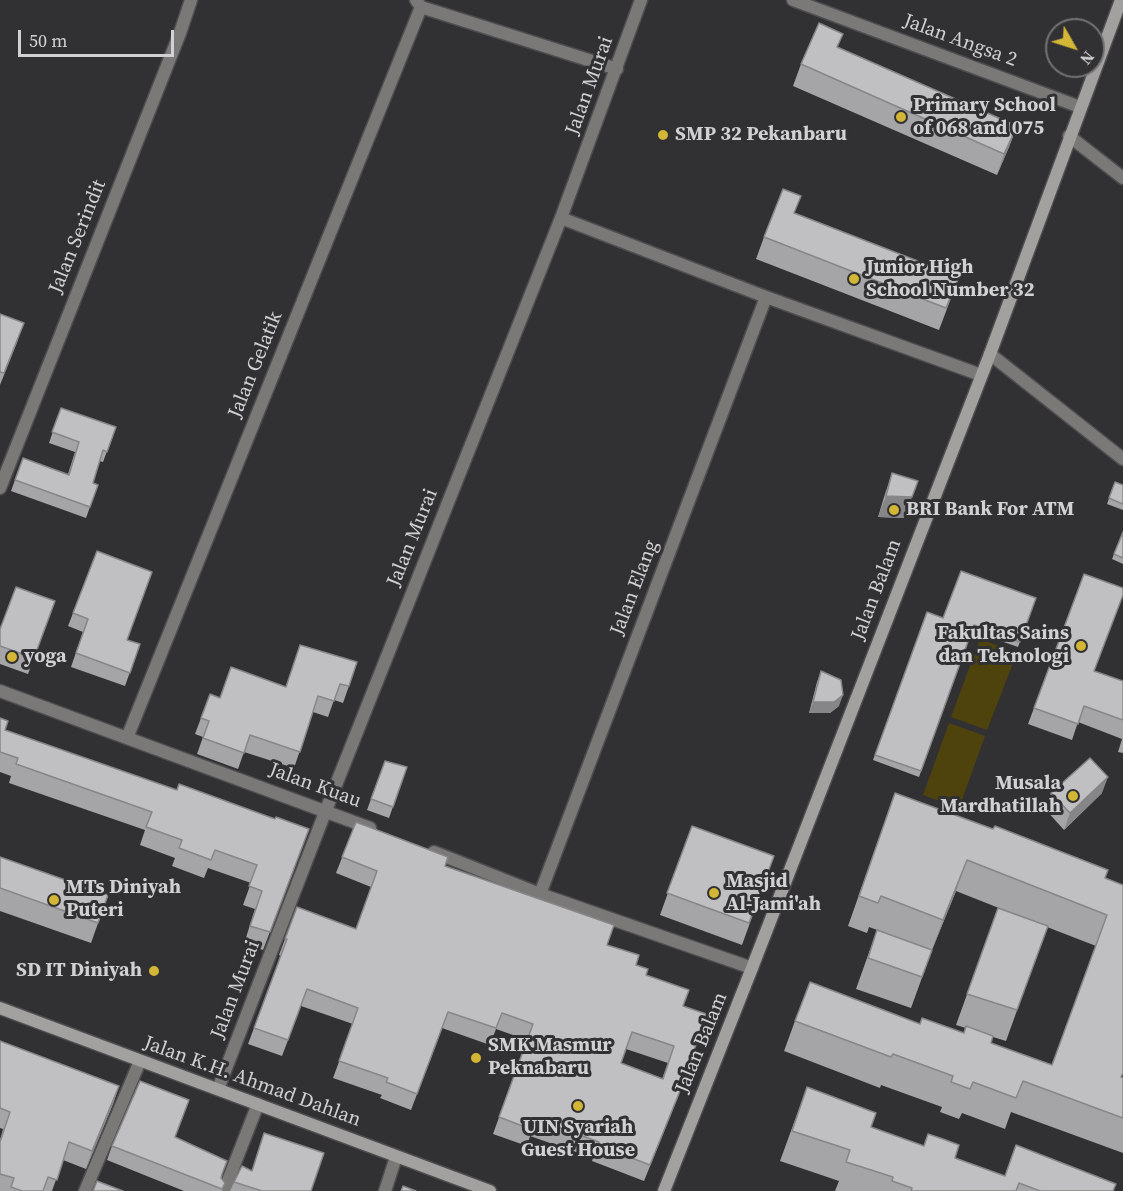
<!DOCTYPE html>
<html>
<head>
<meta charset="utf-8">
<style>
  body { margin:0 }
  #map { position:relative; width:1123px; height:1191px; overflow:hidden; background:#313134; font-family:"Source Serif 4",serif }
  canvas { display:block }
  .north { position:absolute; left:1045px; top:18px; width:60px; height:60px; box-sizing:border-box; background:#313134; border:2px solid #717174; border-radius:50%; rotate:129deg; font-size:16px; font-weight:700; line-height:24px; text-align:center; color:#d1d1d3 }
  .north::after { content:''; display:block; margin:auto; width:21px; height:27px; background:#d3b635; clip-path:polygon(50% 0,100% 100%,50% 72%,0 100%) }
  .scale { position:absolute; left:18px; top:30px; width:156px; height:27px; box-sizing:border-box; border:3px solid #d1d1d3; border-top:0; padding-left:8px; font-size:18px; line-height:21px; white-space:nowrap; color:#d1d1d3; -webkit-text-stroke:4px #313134; paint-order:stroke }
</style>
</head>
<body>
<div id="map">
<canvas width="1123" height="1191"></canvas>
<div class="north">N</div>
<div class="scale">50 m</div>
</div>
<script>
const c = document.querySelector('canvas').getContext('2d');
c.lineJoin = 'round';
function paint(path, color) {
  c.fillStyle = color;
  c.fill(path, 'evenodd');
}
function strokePath(path, color, width, dash) {
  c.strokeStyle = color;
  c.lineWidth = width;
  c.lineCap = dash ? 'butt' : 'round';
  c.setLineDash(dash || []);
  c.stroke(path);
}
function drawText(font, color, halo, rows, align = 'center') {
  c.font = font + ' "Source Serif 4",serif';
  c.lineWidth = 6;
  c.setLineDash([]);
  c.textBaseline = 'middle';
  c.strokeStyle = halo;
  c.fillStyle = color;
  for (const [text, x, y, turn = 0] of rows) {
    c.save();
    c.translate(x, y);
    c.rotate((+turn || 0) * Math.PI / 180);
    c.textAlign = isNaN(turn) ? turn : align;
    if (halo) c.strokeText(text, 0, 0);
    c.fillText(text, 0, 0);
    c.restore();
  }
}
paint(new Path2D(`
  M980,639L1017,653L987,730L951,717Z
  M949,723L985,736L959,808L923,795Z`), '#4f430d');
const minor = new Path2D(`
  M416,0L421,7L617,69
  M793,0L1080,107
  M1069,136L1123,178
  M561,218L766,297L981,375
  M990,354L1123,459
  M0,488L180,33L191,0
  M0,691L370,828
  M127,738L421,7
  M434,852L540,894L752,968
  M540,894L766,297
  M218,1089L326,810L561,218L641,0
  M85,1191L140,1061
  M224,1191L258,1104
  M385,1191L396,1157`);
const secondary = new Path2D(`
  M0,1008L490,1191
  M664,1191L752,968L990,354L1121,0`);
strokePath(minor, '#4e4e51', 15);
strokePath(secondary, '#4e4e51', 15);
strokePath(minor, '#7a7978', 12);
strokePath(secondary, '#a2a19f', 12);
paint(new Path2D(`
  M838,47L1017,126L1009,147L997,175L793,86L801,64Z
  M795,213L959,277L939,330L756,259L764,237Z
  M0,314L18,340L0,385Z
  M61,408L116,427L103,462L99,461L93,483L98,485L86,518L11,491L23,458L68,474L75,452L49,443Z
  M892,473L904,518L878,517L885,494Z
  M1115,482L1123,485V510L1107,504Z
  M1123,532V564L1112,559Z
  M97,551L127,640L140,644L125,686L71,667L83,632L68,626Z
  M1084,574L1095,671L1123,681V753L1118,752L1122,739L1078,722L1072,740L1028,724Z
  M1036,598L1018,647L972,631L919,777L873,760L927,612L943,618Z
  M55,601L28,674L0,664V629Z
  M300,645L349,686L343,703L334,700L328,717L313,712L294,768L244,752L238,769L197,754L203,737L195,734L201,718L220,697L286,686Z
  M821,671L839,706L830,713H809L817,682Z
  M0,718L5,730L177,790L309,829L263,950L244,944L255,909L243,905L251,883L208,868L204,878L172,866L175,858L140,845L145,830L9,783L11,776L0,772Z
  M385,761L407,767L389,818L367,810Z
  M895,793L1105,879L1121,1077L1123,1078V1153L1011,1112L1005,1129L962,1113L959,1119L940,1112L942,1107L881,1085L880,1088L784,1051L795,1021L920,1024L964,1033L966,1028L956,1025L998,908L1019,916L956,891L932,950L911,1008L856,989L877,930L910,942L869,927L867,933L848,926ZM1047,927L1096,946L1052,1065L991,1043L993,1037L1006,1041Z
  M1051,793H1102L1064,830L1045,809Z
  M356,822L607,945L636,965L646,975L683,1006L678,1097L644,1181L592,1161L593,1158L530,1136L527,1146L493,1134L527,1040L496,1029L490,1045L442,1028L411,1110L380,1098L382,1095L333,1078L353,1024L301,1006L282,1056L248,1044L281,956L279,955L297,907L356,929L371,887L336,873ZM626,1049L668,1063L662,1079L621,1063Z
  M692,826L774,856L742,945L660,915Z
  M0,857L108,895L91,943L0,911Z
  M0,1041L119,1086L113,1104L86,1169L63,1160L52,1191H0V1140L3,1129L0,1128Z
  M807,1087L871,1127L1005,1176L1113,1191H835L839,1181L780,1161Z
  M175,1137L222,1175L221,1178L225,1183L222,1191H184L107,1160L112,1146Z
  M251,1170L311,1191H230L234,1182Z`), '#a5a5a8');
paint(new Path2D(`
  M1017,126L1009,147L997,175L1004,154Z
  M918,481L904,518L878,517L886,496Z
  M843,695L839,706L830,713H809L813,702Z
  M1108,777L1102,793L1064,830L1070,813Z
  M967,860L956,891L932,950L943,920Z
  M119,1086L113,1104L86,1169L92,1151Z`), '#868688');
const building = new Path2D(`
  M819,23L843,34L837,47L1017,126L1004,154L801,64Z
  M783,189L801,196L794,213L959,277L946,308L764,237Z
  M0,314L24,323L4,373L0,372Z
  M61,408L116,427L107,452L103,450L93,483L98,485L90,507L15,480L23,458L69,475L79,442L52,432Z
  M892,473L918,481L912,497L886,496Z
  M1115,482L1123,485V504L1109,498Z
  M1123,532V558L1114,554Z
  M97,551L152,572L127,640L140,644L130,673L76,653L88,619L73,613Z
  M961,571L1036,598L1020,642L974,625L921,771L875,755L927,612L943,618Z
  M1084,574L1123,588V595L1094,671L1123,681V720L1084,706L1078,724L1034,708Z
  M16,587L55,601L34,658L0,646V629Z
  M300,645L357,662L349,686L340,684L334,701L318,696L300,752L250,735L244,753L203,738L209,721L201,718L210,694L220,698L231,667L286,687Z
  M821,671L841,680L843,695L834,702H813Z
  M0,718L8,721L5,730L177,790L179,784L275,819L276,817L309,829L270,932L250,926L262,891L249,886L257,865L215,850L211,860L179,848L182,840L146,827L152,812L16,764L18,758L0,752Z
  M1090,758L1108,777L1070,813L1051,793Z
  M385,761L407,767L393,807L371,799Z
  M895,793L993,829L995,826L1108,870L1105,878L1123,885V1073L1121,1077L1123,1078V1118L1023,1081L1016,1098L973,1082L970,1089L951,1082L953,1076L893,1054L891,1057L795,1021L810,982L920,1024L922,1018L964,1033L966,1026L993,1036L991,1043L1052,1065L1107,915L967,860L943,920L881,896L878,903L859,896Z
  M356,822L448,857L445,866L614,925L607,945L639,955L636,965L648,969L646,975L689,990L683,1006L706,1014L684,1081L650,1165L598,1145L599,1142L536,1119L533,1130L499,1117L533,1024L502,1013L496,1028L448,1012L417,1094L386,1082L388,1078L339,1061L358,1008L307,989L288,1040L254,1028L287,939H285L297,907L356,929L377,871L342,857ZM632,1032L674,1046L663,1079L621,1063Z
  M692,826L774,856L749,923L667,893Z
  M0,857L108,895L98,923L0,888Z
  M998,908L1048,926L1017,1010L967,994Z
  M877,930L932,950L922,977L868,958Z
  M0,1041L119,1086L92,1151L69,1142L57,1180L48,1177L43,1191H22L11,1187L14,1178L0,1174V1142L10,1112L0,1108Z
  M140,1081L189,1100L175,1137L227,1161L222,1174L221,1178L225,1183L222,1189L112,1146Z
  M807,1087L876,1113L871,1127L924,1146L928,1134L943,1139L959,1145L955,1158L1005,1176L1016,1145L1116,1184L1113,1191H1040L1019,1183L1016,1191H911L912,1188L892,1181L893,1177L846,1162L850,1150L792,1131Z
  M264,1133L324,1153L311,1191H262L234,1182L242,1166L252,1171Z
  M97,1181L123,1191H93Z
  M403,1186L416,1191H401Z`);
paint(building, '#c0c0c3');
strokePath(building, '#868688', 1.5);
for (const [x, y, r, color] of [
  [901,117,6,"#d3b635"],
  [663,135,6,"#d3b635"],
  [854,279,6,"#d3b635"],
  [894,510,6,"#d3b635"],
  [1081,646,6,"#d3b635"],
  [12,657,6,"#d3b635"],
  [1073,796,6,"#d3b635"],
  [714,893,6,"#d3b635"],
  [54,900,6,"#d3b635"],
  [154,971,6,"#d3b635"],
  [476,1058,6,"#d3b635"],
  [578,1106,6,"#d3b635"]
]) {
  const dot = new Path2D();
  dot.arc(x, y, r, 0, 2 * Math.PI);
  c.fillStyle = color;
  c.fill(dot);
  strokePath(dot, '#313134', 2);
}
drawText('20px', '#d1d1d3', '#313134', [
  ["Jalan Angsa 2",960,41,20],
  ["Jalan Murai",590,86,-70],
  ["Jalan Serindit",78,237,-68],
  ["Jalan Gelatik",256,365,-68],
  ["Jalan Murai",413,538,-68],
  ["Jalan Elang",635,588,-69],
  ["Jalan Balam",877,590,-69],
  ["Jalan Kuau",315,786,20],
  ["Jalan Murai",236,990,-69],
  ["Jalan Balam",702,1043,-68],
  ["Jalan K.H. Ahmad Dahlan",252,1082,20]
]);
drawText('bold 20px', '#d1d1d3', '#313134', [
  ["Primary School",913,106],
  ["of 068 and 075",913,129],
  ["SMP 32 Pekanbaru",675,135],
  ["Junior High",866,268],
  ["School Number 32",866,291],
  ["BRI Bank For ATM",906,510],
  ["Fakultas Sains",1069,634,"right"],
  ["dan Teknologi",1069,657,"right"],
  ["yoga",24,657],
  ["Musala",1061,784,"right"],
  ["Mardhatillah",1061,807,"right"],
  ["Masjid",726,882],
  ["Al-Jami'ah",726,905],
  ["MTs Diniyah",66,888],
  ["Puteri",66,911],
  ["SD IT Diniyah",142,971,"right"],
  ["SMK Masmur",488,1046],
  ["Peknabaru",488,1069],
  ["UIN Syariah",578,1128,"center"],
  ["Guest House",578,1151,"center"]
], 'left');
</script>
</body>
</html>
